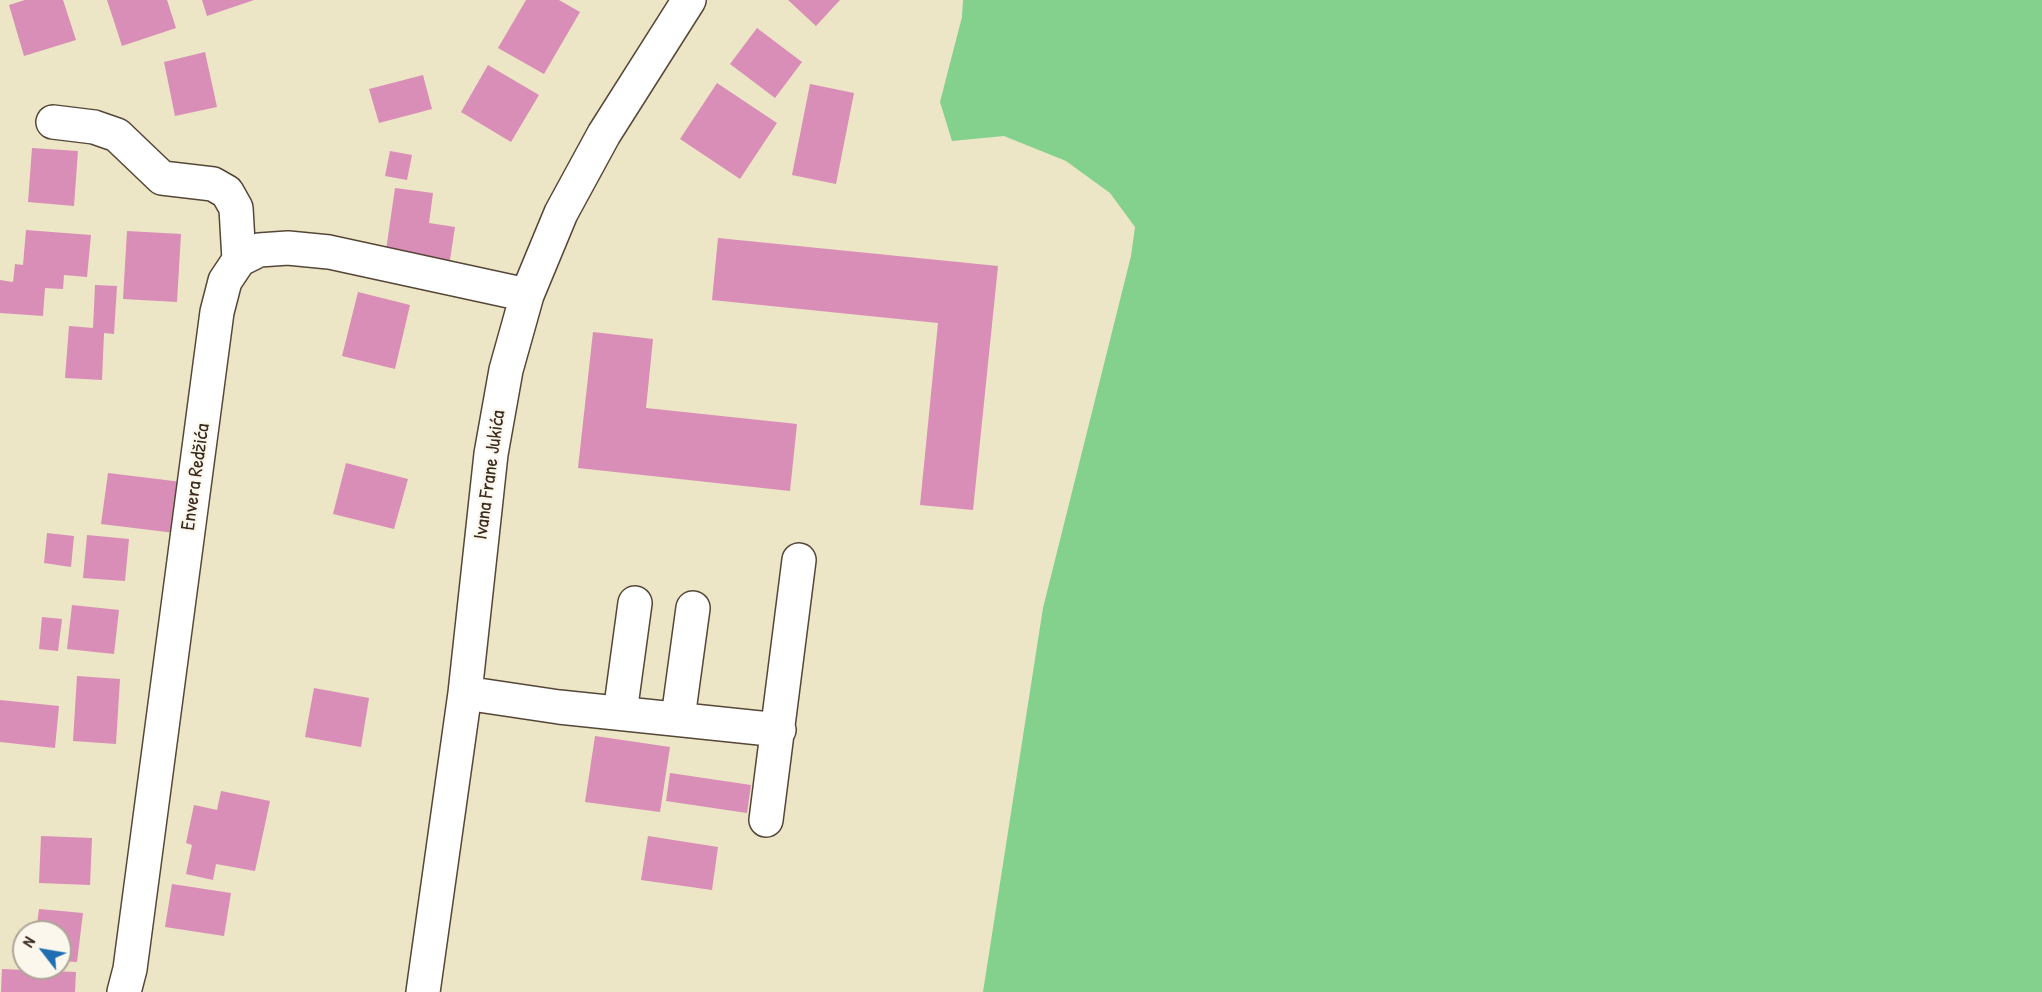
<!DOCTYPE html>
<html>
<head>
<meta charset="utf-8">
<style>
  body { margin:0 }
  #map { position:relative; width:2042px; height:992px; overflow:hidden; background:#ece5c6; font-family:"Patrick Hand",sans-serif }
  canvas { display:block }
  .north { position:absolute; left:12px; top:920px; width:60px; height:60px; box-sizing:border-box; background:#fbf7ec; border:2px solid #aea59a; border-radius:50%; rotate:301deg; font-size:16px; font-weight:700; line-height:24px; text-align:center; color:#3b2a1e }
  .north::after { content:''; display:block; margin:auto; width:21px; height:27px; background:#1f6fb2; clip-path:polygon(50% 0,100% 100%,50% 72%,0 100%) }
</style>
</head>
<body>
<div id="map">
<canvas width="2042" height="992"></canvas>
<div class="north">N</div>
</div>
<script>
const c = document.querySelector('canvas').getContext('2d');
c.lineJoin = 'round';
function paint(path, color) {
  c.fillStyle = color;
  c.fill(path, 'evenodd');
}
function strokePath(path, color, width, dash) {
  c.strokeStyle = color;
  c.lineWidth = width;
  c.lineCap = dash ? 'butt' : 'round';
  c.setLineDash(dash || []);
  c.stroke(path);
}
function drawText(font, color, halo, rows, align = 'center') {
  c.font = font + ' "Patrick Hand",sans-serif';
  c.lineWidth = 4.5;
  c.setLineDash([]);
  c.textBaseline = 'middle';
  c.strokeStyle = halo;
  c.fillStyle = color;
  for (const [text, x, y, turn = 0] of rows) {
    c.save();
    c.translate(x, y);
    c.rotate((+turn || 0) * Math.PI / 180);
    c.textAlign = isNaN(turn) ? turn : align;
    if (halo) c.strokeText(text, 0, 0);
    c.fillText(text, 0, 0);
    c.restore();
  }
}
paint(new Path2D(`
  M963,0H2042V992H983L1043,608L1131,256L1135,227L1110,193L1066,161L1004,136L952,141L940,102L962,17Z`), '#84d08d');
paint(new Path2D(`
  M25,0H63L76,40L24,56L9,5Z
  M107,0H167L176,28L122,46Z
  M202,0H254L207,16Z
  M526,0H559L580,12L544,74L498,48Z
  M788,0H840L816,26Z
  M757,28L802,62L775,98L730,64Z
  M205,52L217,107L175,116L164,62Z
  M488,65L539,95L511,142L461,112Z
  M423,75L432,109L379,123L369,89Z
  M717,83L777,123L740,179L680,139Z
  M810,84L854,93L836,184L792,175Z
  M32,148L78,151L74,206L28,202Z
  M390,151L412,155L407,180L385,176Z
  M395,188L433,193L429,223L455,227L449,266L385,257Z
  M26,230L91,235L87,277L64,275L63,289L45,288L43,316L0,313V280L13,282L15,264L23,265Z
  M127,231L181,234L177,302L123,299Z
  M718,238L998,266L973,510L920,505L938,323L712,300Z
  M95,285L117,286L114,334L104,333L102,380L65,378L69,326L93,328Z
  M358,292L410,305L395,369L342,356Z
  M593,332L653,339L646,408L797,424L790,491L578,468Z
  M346,463L408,479L394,529L333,514Z
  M108,473L182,482L175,533L101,524Z
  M47,533L74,536L71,567L44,563Z
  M87,535L129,539L125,581L83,578Z
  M72,605L119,610L114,654L67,649Z
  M42,617L62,619L58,651L39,649Z
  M77,676L120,679L116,744L73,741Z
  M314,688L369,698L361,747L305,737Z
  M0,700L59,706L55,748L0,742Z
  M595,736L670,747L660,812L585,802Z
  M670,773L751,785L747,813L666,801Z
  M221,791L270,801L255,871L216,864L213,880L186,874L192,845L186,843L194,805L217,810Z
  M41,836L92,838L90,885L39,883Z
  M648,836L718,847L712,890L641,880Z
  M172,884L231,893L224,936L165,927Z
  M39,909L83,913L77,962L60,961V932H36Z
  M2,969L76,972L75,992H1Z`), '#d98eb7');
const minor = new Path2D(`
  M53,122L94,127L117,135L162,178L213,184L227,192L236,208L239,260
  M465,693L559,707L779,730
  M620,713L635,603
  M678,718L693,608
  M766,820L799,560
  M124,992L130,969L217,312L225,281L239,260L259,250L288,248L329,252L527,295
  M423,992L465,693L491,454L506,370L527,295L561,213L604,134L689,0`);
strokePath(minor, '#564637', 36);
strokePath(minor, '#fff', 33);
drawText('20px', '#3b2a1e', '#fbf7ec', [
  ["Ivana Frane Jukića",490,475,-82],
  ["Envera Redžića",196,477,-82]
]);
</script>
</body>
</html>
